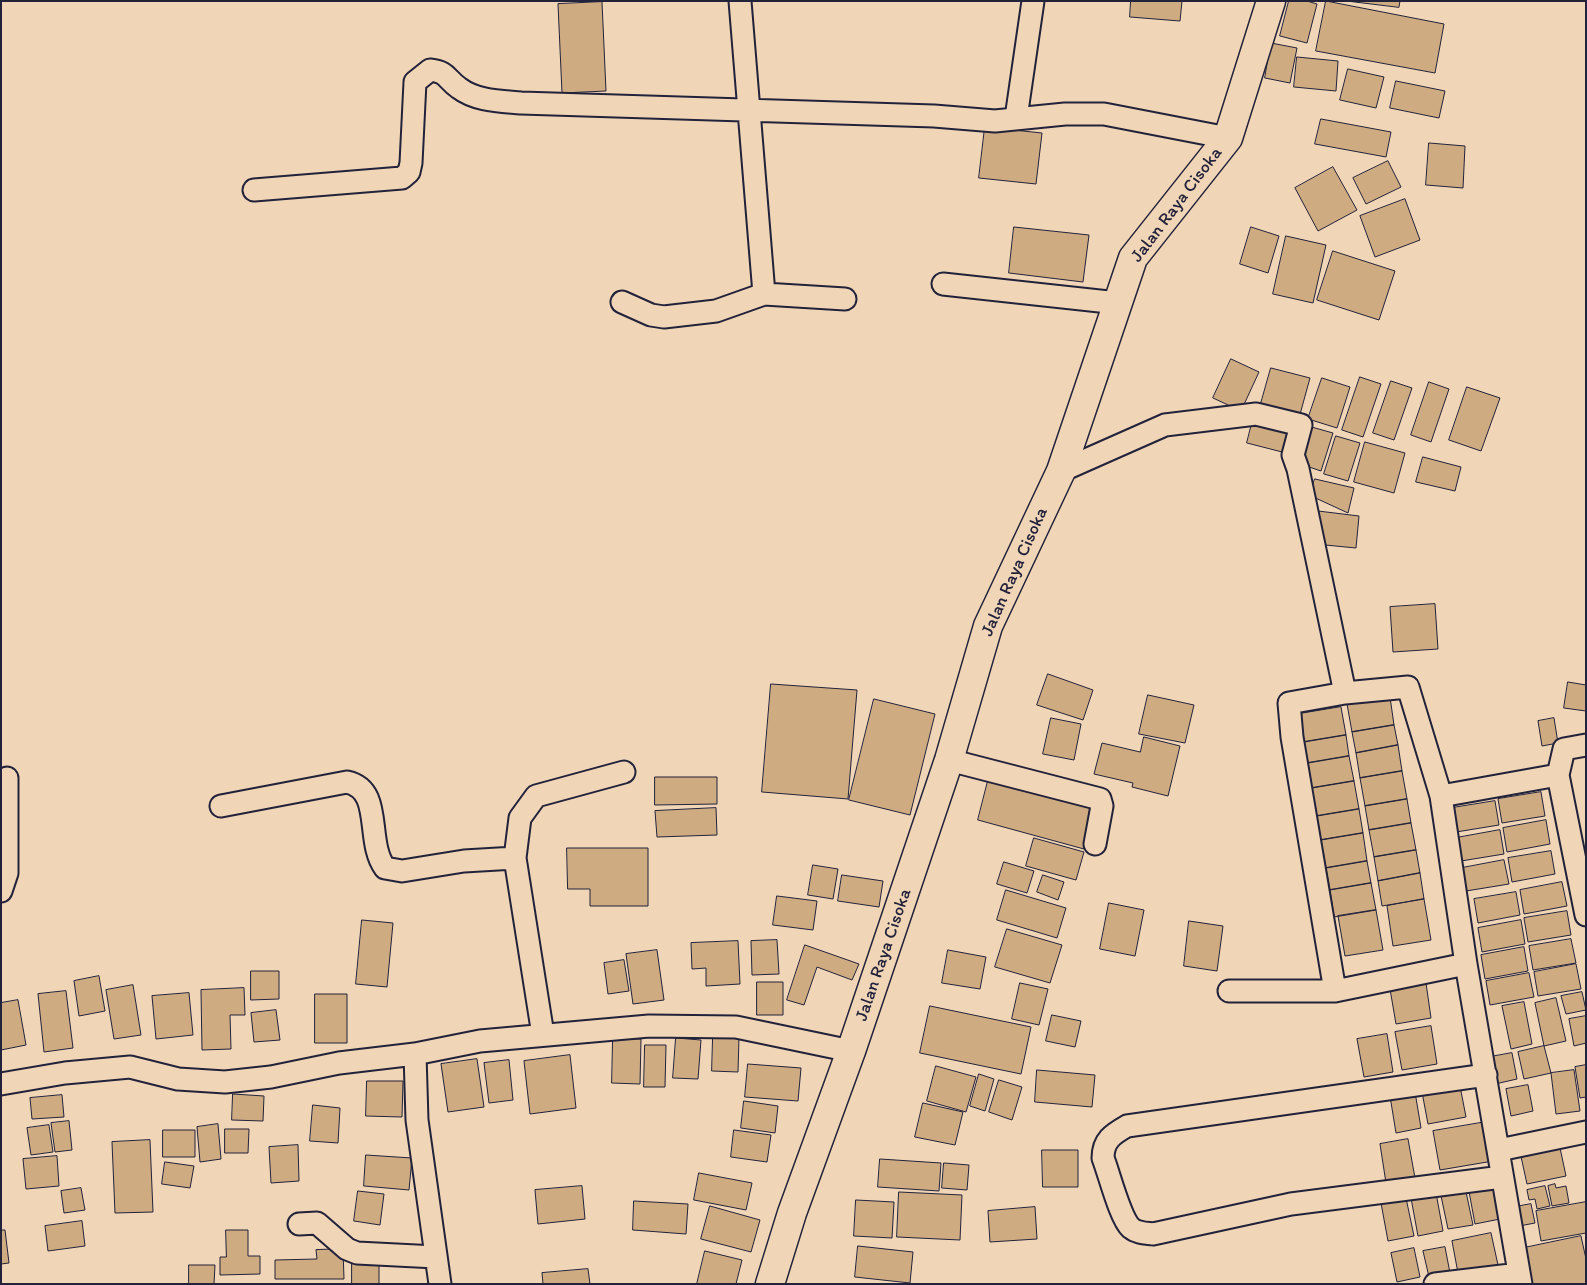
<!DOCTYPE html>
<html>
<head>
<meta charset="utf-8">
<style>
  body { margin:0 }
  #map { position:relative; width:1587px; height:1285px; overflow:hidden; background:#f0d5b7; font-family:Itim,sans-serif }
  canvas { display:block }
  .frame { position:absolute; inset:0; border:2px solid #22223b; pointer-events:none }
</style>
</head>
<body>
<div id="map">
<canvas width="1587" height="1285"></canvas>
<div class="frame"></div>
</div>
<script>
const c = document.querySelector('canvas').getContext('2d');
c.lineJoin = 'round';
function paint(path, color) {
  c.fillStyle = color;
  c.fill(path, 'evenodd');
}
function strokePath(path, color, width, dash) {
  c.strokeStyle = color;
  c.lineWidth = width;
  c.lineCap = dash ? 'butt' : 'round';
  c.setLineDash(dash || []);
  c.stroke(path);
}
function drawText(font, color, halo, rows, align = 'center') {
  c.font = font + ' Itim,sans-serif';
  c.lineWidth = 4;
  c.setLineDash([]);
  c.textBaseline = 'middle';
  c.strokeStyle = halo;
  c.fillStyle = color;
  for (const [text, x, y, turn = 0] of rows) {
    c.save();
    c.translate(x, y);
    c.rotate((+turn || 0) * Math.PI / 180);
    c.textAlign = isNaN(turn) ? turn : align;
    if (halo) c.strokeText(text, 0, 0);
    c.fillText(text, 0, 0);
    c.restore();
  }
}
const building = new Path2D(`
  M1131,1H1182L1180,21L1130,17Z
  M1289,1H1307L1317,4L1307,43L1280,36Z
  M1326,1L1444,24L1435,73L1316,51Z
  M1347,1H1400L1399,7Z
  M602,2L606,91L562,93L558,4Z
  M1271,43L1297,48L1290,83L1265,78Z
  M1297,57L1338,61L1336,91L1294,87Z
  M1348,69L1384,77L1376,108L1340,100Z
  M1396,81L1445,91L1439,118L1390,108Z
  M1321,119L1391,132L1386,157L1315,144Z
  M985,127L1042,133L1036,184L979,178Z
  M1429,143L1465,146L1463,188L1426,185Z
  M1388,161L1401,187L1366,204L1353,178Z
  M1333,167L1357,210L1318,231L1295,188Z
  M1405,199L1420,240L1375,257L1360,216Z
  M1014,227L1089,235L1083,282L1009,273Z
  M1251,227L1279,236L1268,273L1240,264Z
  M1286,236L1326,245L1313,303L1273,294Z
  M1333,251L1395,271L1379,320L1317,300Z
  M1231,359L1259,372L1241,411L1213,398Z
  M1271,368L1310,378L1299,418L1260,407Z
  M1360,377L1381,384L1363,437L1342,430Z
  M1322,378L1350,387L1337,428L1308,419Z
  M1391,381L1412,388L1394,440L1373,433Z
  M1429,382L1449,389L1431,442L1411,435Z
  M1467,387L1500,398L1481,451L1449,440Z
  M1253,419L1292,429L1286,453L1247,443Z
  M1308,426L1333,433L1321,471L1297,463Z
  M1336,436L1360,443L1348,481L1324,474Z
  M1365,442L1405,453L1394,493L1354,482Z
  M1423,457L1461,467L1455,491L1416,482Z
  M1315,479L1354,488L1348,513L1309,495Z
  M1318,511L1359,516L1356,548L1315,544Z
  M1435,604L1438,649L1393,652L1390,607Z
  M1048,674L1093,690L1083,720L1037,705Z
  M1568,682L1586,685V711L1564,708Z
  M771,684L857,690L848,799L762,792Z
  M1148,695L1194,705L1185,743L1139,734Z
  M1390,697L1394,725L1352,732L1347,704Z
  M874,699L935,714L910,815L849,800Z
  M1341,707L1346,735L1304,742L1299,714Z
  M1051,718L1081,724L1074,760L1043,754Z
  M1554,718L1558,743L1542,746L1538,721Z
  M1394,725L1398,745L1356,753L1352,732Z
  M1346,735L1349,756L1308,763L1304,742Z
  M1144,737L1180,746L1168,796L1132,787L1133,783L1094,774L1102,743L1140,752Z
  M1398,745L1402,771L1360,778L1356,753Z
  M1349,756L1354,781L1312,788L1308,763Z
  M1402,771L1407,799L1365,806L1360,778Z
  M655,777H717V804L655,805Z
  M989,777L1095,805L1084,849L978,820Z
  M1354,781L1359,809L1317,816L1312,788Z
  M1541,792L1545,816L1502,823L1498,799Z
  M1407,799L1411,823L1369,830L1365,806Z
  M1495,801L1499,825L1456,832L1452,808Z
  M716,808L717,835L657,837L655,811Z
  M1359,809L1363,833L1321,840L1317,816Z
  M1546,820L1550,844L1507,852L1503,828Z
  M1411,823L1416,850L1374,857L1369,830Z
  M1500,830L1504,854L1461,861L1456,838Z
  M1363,833L1367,861L1326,868L1321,840Z
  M1034,838L1084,852L1076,880L1026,866Z
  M567,848H648V906H590V889H568Z
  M1416,850L1420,873L1378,881L1374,857Z
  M1551,851L1555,874L1512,882L1508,858Z
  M1504,860L1509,884L1466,891L1462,868Z
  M1367,861L1371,883L1330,890L1326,868Z
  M1004,862L1034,871L1027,893L997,884Z
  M813,865L838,869L833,899L808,895Z
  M1420,873L1424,899L1382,906L1378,881Z
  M842,875L883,881L879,907L838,901Z
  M1043,875L1064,882L1058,900L1037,892Z
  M1562,882L1567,906L1524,914L1520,890Z
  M1371,883L1376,910L1334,917L1330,890Z
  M1006,890L1066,908L1057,938L997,920Z
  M1516,892L1520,915L1478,923L1474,899Z
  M777,896L817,901L813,930L773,925Z
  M1424,899L1431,940L1393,946L1387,906Z
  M1109,903L1144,910L1135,956L1100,949Z
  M1376,910L1383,950L1345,956L1338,916Z
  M1567,911L1571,935L1528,942L1524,918Z
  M362,920L393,923L387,987L356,984Z
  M1521,920L1525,944L1482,952L1478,928Z
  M1189,921L1223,926L1217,971L1184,966Z
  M1007,929L1062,945L1050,983L995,967Z
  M1571,939L1576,963L1533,970L1529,946Z
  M777,940L779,974L752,975L751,941Z
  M738,941L740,984L706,986V968L692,969L691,943Z
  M805,945L859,964L852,980L817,967L804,1005L787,1000Z
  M1524,947L1528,971L1485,979L1481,955Z
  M657,950L664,1000L633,1004L626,954Z
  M948,950L986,957L980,989L942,983Z
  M624,960L629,991L608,994L604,963Z
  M1576,964L1581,989L1538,996L1534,972Z
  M251,971H279V999L251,1000Z
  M1529,973L1534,997L1490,1005L1486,981Z
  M99,976L105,1011L79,1016L74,981Z
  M757,982H783V1015H757Z
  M1020,983L1048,989L1039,1025L1012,1019Z
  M1426,983L1431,1018L1396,1024L1390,989Z
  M133,985L141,1035L114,1039L106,990Z
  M244,988L245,1015H230L231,1049L202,1050L201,990Z
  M66,991L73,1048L44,1052L38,994Z
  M1582,992L1586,1010L1566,1014L1561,996Z
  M189,993L193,1035L156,1039L152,996Z
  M315,994H347V1043H315Z
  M1556,998L1566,1041L1544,1046L1535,1003Z
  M18,1000L26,1045L1,1050V1003Z
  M1524,1002L1532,1044L1511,1049L1502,1006Z
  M930,1006L1031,1027L1021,1074L920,1053Z
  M276,1010L280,1040L254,1042L251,1013Z
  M1052,1015L1081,1021L1075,1047L1046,1041Z
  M1586,1016V1043L1574,1046L1569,1019Z
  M1431,1026L1437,1064L1402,1070L1395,1032Z
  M1387,1034L1393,1072L1364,1077L1357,1039Z
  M713,1037H739L738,1072L712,1071Z
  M676,1038L701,1040L698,1079L673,1078Z
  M613,1039H641L640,1084L612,1083Z
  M645,1045H666L665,1087H644Z
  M1544,1046L1551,1073L1524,1079L1518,1052Z
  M1512,1053L1517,1079L1495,1084L1490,1057Z
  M570,1055L576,1108L530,1114L524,1061Z
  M477,1059L484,1107L448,1112L441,1064Z
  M509,1060L513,1100L489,1103L484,1063Z
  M748,1064L801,1068L798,1101L745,1097Z
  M1586,1065V1097L1580,1098L1575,1067Z
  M936,1066L976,1077L966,1112L927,1101Z
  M1037,1070L1095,1075L1092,1107L1035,1102Z
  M1574,1070L1580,1111L1556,1114L1551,1073Z
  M979,1074L994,1079L985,1111L970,1106Z
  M999,1080L1022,1087L1012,1120L989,1112Z
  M367,1081H403L402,1117L366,1116Z
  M1528,1085L1533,1111L1511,1116L1506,1089Z
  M1460,1086L1466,1117L1428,1124L1422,1092Z
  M1415,1092L1421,1128L1396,1133L1390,1096Z
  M233,1094L264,1096L263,1121L232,1120Z
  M62,1095L64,1117L32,1119L30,1098Z
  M744,1101L778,1106L775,1133L741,1128Z
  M923,1103L963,1112L955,1145L915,1137Z
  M313,1105L340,1108L338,1143L310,1141Z
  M69,1121L72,1150L55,1152L51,1123Z
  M1486,1122L1493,1161L1440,1170L1433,1131Z
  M218,1124L221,1159L200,1162L197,1127Z
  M49,1125L53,1152L31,1155L27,1128Z
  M225,1129H249L248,1153H225Z
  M163,1130H195V1157H163Z
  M734,1130L771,1135L767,1162L731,1157Z
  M1408,1139L1415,1178L1386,1183L1380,1144Z
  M150,1140L153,1212L115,1213L112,1142Z
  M1559,1143L1566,1176L1527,1184L1520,1152Z
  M298,1145L299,1181L271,1183L269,1147Z
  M1042,1150H1078V1187H1043Z
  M366,1155L412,1158L409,1190L364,1186Z
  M57,1156L59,1186L26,1189L23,1159Z
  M880,1159L941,1163L939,1191L878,1187Z
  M165,1162L194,1166L190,1188L162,1184Z
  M944,1163L969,1165L967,1190L942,1188Z
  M699,1173L752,1183L746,1210L694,1200Z
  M1493,1181L1500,1219L1475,1224L1468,1186Z
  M1555,1184L1556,1188L1566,1186L1569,1203L1552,1206L1548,1186Z
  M582,1186L585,1219L538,1224L535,1190Z
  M1545,1186L1550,1206L1537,1209L1535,1199L1529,1200L1527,1190Z
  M1465,1187L1473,1225L1448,1229L1440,1191Z
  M81,1188L85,1210L64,1213L61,1191Z
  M358,1191L384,1194L380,1225L354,1221Z
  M899,1192L962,1195L960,1240L897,1237Z
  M1436,1193L1443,1231L1418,1236L1411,1198Z
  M1406,1198L1414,1236L1388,1241L1381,1203Z
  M856,1200L894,1202L892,1238L854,1236Z
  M634,1201L688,1204L686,1234L633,1230Z
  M1586,1202V1233L1541,1241L1536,1211Z
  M1531,1204L1535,1223L1514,1227L1510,1208Z
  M710,1206L760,1220L751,1252L701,1239Z
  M1035,1207L1037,1239L990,1242L988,1211Z
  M82,1221L85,1246L48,1251L45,1226Z
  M1,1230H5L9,1263L1,1264Z
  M226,1230H248V1256H260V1274L220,1275V1257H226Z
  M1491,1233L1498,1265L1458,1273L1452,1241Z
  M1581,1236L1586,1259V1284H1527L1519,1249Z
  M858,1246L913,1252L910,1283L855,1277Z
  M1445,1247L1450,1273L1429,1277L1423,1251Z
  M1414,1248L1420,1277L1397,1282L1391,1253Z
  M343,1249L344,1279H275V1260L317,1259L316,1250Z
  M705,1251L742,1260L736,1284H697Z
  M352,1263H379V1284H352Z
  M189,1265H215L214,1284H189Z
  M588,1269L590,1284H543L542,1273Z`);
paint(building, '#ceab81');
strokePath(building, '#22223b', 1);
const minor = new Path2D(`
  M740,1L764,294
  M1016,118L1033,1
  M254,190L402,178L409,172L411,163L415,82L430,70C448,72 446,79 459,88C476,101 500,101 521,103L934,116L995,121L1065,114H1104L1228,138
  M943,284L1118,303
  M622,302L651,315L664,317L716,311L764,294L845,299
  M1061,471L1165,425L1256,414L1301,425L1293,455L1298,469L1345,693
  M1586,745L1564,749L1558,775L1586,915
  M949,760L1100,799L1102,806L1095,844
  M1441,796L1558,775
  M221,806L347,782C384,790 365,841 385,868L402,871L464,861L515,858
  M1,891L7,873V778
  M1229,991H1335L1466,964
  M1335,991L1292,737L1289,703L1345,693L1408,687L1441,796L1466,964L1521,1284
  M543,1035L515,858L520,818L536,796L624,772
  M415,1054L417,1120L440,1284
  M1486,1075L1127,1126C1113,1134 1103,1140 1103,1158C1109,1173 1120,1218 1131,1228C1137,1233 1146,1233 1153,1234L1291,1204L1502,1177
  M1,1084L65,1073L130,1067L178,1079L225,1082L271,1077L339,1063L415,1054L480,1041L649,1026L736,1027L851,1051
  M1499,1150L1586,1132
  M299,1224L317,1223L347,1249L357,1253L436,1257
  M1435,1284L1519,1274`);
const tertiary = new Path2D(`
  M770,1284L792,1213L851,1051L949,760L988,626L1061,471L1133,258L1228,138L1271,1`);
strokePath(minor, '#22223b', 25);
strokePath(tertiary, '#22223b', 31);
strokePath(minor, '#f0d5b7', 21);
strokePath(tertiary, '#f0d5b7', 28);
drawText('18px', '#22223b', '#f0d5b7', [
  ["Jalan Raya Cisoka",1177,205,-53],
  ["Jalan Raya Cisoka",1015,572,-66],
  ["Jalan Raya Cisoka",884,955,-71]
]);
</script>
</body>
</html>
